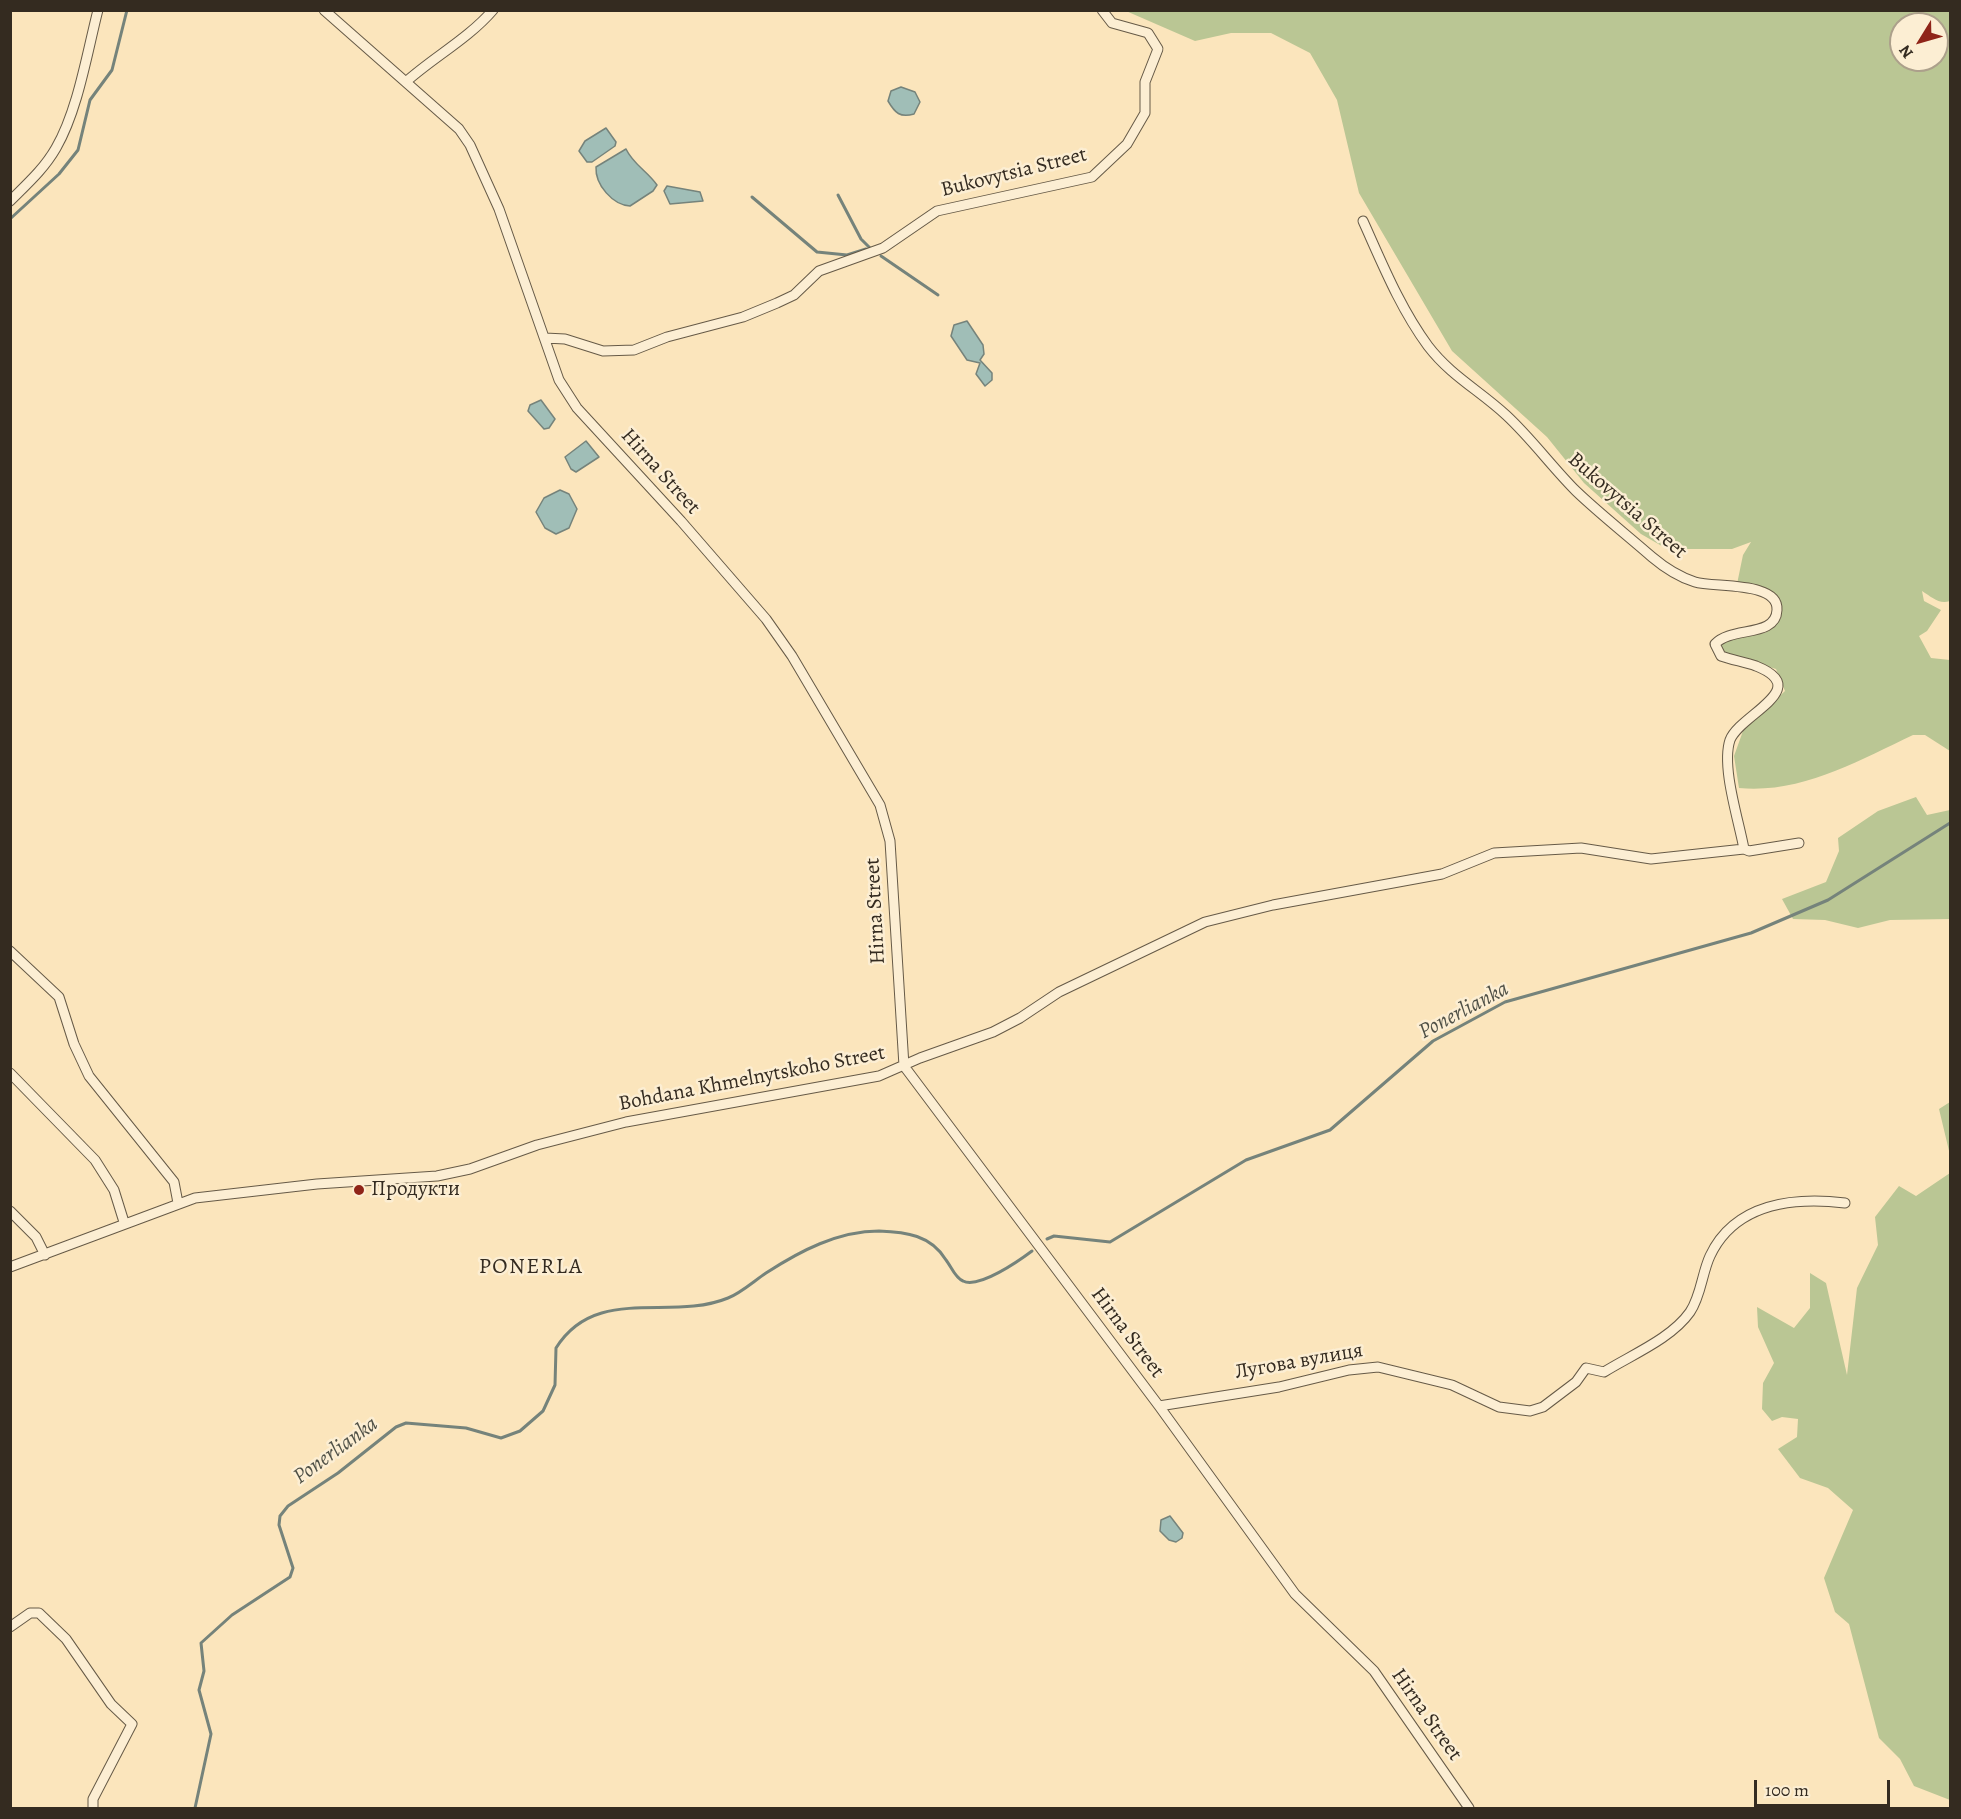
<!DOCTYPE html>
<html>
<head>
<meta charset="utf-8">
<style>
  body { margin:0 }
  #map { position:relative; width:1961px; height:1819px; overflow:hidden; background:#fbe5bc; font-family:Alegreya,serif }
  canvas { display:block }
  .frame { position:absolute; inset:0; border:12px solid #342b20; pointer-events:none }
  .north { position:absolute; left:1889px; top:12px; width:60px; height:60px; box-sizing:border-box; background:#fceed3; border:2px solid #aca08b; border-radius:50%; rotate:233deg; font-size:16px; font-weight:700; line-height:24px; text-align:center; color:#342b20 }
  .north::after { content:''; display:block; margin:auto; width:21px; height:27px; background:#8f2418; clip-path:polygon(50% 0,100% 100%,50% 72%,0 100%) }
  .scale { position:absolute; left:1754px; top:1780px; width:136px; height:27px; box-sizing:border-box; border:3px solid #342b20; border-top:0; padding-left:8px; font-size:18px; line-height:21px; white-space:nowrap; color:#342b20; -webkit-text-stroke:4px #fceed3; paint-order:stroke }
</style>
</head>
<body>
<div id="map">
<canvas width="1961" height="1819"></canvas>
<div class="frame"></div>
<div class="north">N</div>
<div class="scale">100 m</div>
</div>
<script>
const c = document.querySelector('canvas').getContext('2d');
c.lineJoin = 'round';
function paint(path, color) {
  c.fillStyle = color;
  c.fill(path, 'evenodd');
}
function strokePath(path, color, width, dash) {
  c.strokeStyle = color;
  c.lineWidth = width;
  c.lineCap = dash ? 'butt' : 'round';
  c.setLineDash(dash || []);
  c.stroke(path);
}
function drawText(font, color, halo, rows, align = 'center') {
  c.font = font + ' Alegreya,serif';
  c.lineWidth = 5;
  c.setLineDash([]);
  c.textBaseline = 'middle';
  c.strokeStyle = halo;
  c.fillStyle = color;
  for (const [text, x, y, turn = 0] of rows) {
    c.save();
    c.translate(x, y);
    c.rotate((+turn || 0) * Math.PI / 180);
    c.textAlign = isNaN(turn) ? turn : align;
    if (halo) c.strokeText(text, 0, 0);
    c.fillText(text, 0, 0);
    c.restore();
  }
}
paint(new Path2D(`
  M1126,11H1950V601C1939,605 1932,597 1922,591L1924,601L1941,610L1927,631L1919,636L1931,658L1950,660V751L1925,735H1913C1858,761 1801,794 1739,788L1734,756L1743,731L1785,691L1776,669L1727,654L1721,648L1723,640L1734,634L1765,633L1781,618L1780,602L1766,589L1737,584L1743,555L1751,542L1732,549H1667L1641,534L1584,483L1547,437L1452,351L1359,193L1337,100L1310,53L1271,33H1231L1195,41ZM1901,24H1937V60H1901Z
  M1916,797L1927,815L1950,810V919L1890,920L1858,928L1825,920L1793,919L1782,899L1826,882L1839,851L1838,838L1878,811Z
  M1950,1102V1155L1939,1109Z
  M1950,1173V1800L1914,1786L1900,1759L1879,1738L1849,1624L1835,1612L1824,1578L1853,1510L1828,1488L1800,1478L1778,1449L1797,1437L1798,1419L1782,1417L1772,1421L1762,1409L1763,1383L1774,1363L1758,1327L1757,1307L1794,1328L1810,1308V1273L1826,1283L1847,1375L1857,1288L1878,1245L1875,1217L1899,1186L1916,1196Z`), '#bac694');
const water = new Path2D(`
  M901,87L915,92L920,102L914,114C900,118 895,113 888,101L891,91Z
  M606,128L616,142L615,146L592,162H587L579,151L585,141Z
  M626,149C633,164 647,171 657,185L653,191L630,206C613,205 595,185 596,167Z
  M667,186L700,192L703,201L670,204L664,191Z
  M967,321L983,345L984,354L980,360L992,373V380L985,386L976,374L980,363L967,360L951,336L954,325Z
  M541,400L555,419L549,428L544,429L528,411L530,405Z
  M586,441L599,457L576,472L571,469L565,457Z
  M560,490L569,494L577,509L569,528L556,534L545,528L536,512L544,498Z
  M1170,1516L1183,1533L1182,1538L1176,1542L1169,1540L1160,1531L1161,1520Z`);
paint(water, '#a0beb7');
strokePath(water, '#75837b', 1.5);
strokePath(new Path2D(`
  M838,195L861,239L870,248
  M752,197L817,252L847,255L866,249
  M10,219L59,174L78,150L90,100L112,70L127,10
  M881,256L938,295
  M1047,1239L1054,1236L1110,1242L1246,1160L1330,1130L1433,1041L1505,1002L1751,933L1828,900L1950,823
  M195,1808L211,1734L199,1690L204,1671L201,1643L232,1615L290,1577L293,1568L279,1525L280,1516L288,1506L338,1473L396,1427L406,1423L466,1428L501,1438L520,1431L543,1411L555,1385L556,1348C596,1284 670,1322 728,1298C741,1293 754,1281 766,1273C800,1251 838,1231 879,1231C906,1232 931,1235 946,1260C951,1266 955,1278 963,1281C979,1289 1020,1260 1032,1251`), '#75837b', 3);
const street = new Path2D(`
  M324,10L459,129L470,145L499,209L559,380L577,408L681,521L766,619L792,656L880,805L890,841L904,1066L1159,1406L1295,1594L1374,1671L1469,1808
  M407,81C434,57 469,38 493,10
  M10,201C27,184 44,169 56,148C78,110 87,53 98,10
  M1363,221C1382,263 1400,308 1428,346C1451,376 1479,390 1506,415C1531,438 1552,467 1576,491C1600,514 1627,535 1652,557C1665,568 1679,577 1695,582C1714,588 1779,581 1777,610C1776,638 1731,626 1715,644L1721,656C1732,660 1745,662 1756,666C1814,689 1740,714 1730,740C1721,767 1739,821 1744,849
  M545,338L565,339L603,351L634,350L667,337L743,317L777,303L794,295L819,271L883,248L937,211L1092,177L1127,144L1145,113V82L1158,49L1148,33L1112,23L1102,10
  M10,951L59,997L74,1044L89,1076L174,1182L178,1203
  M10,1073L95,1160L114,1190L124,1222
  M10,1211L36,1237L45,1255
  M10,1267L195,1198L317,1184L437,1176L470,1169L537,1145L626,1122L879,1076L920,1058L993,1032L1020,1018L1059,992L1205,922L1273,905L1442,874L1494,853L1581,848L1651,859L1744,849L1749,851L1799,843
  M1159,1406L1279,1387L1349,1370L1378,1367L1452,1385L1499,1407L1530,1411L1543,1407L1576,1382L1586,1368L1604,1372C1631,1355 1671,1339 1690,1312C1701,1296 1702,1273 1710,1256C1735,1203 1794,1197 1845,1203
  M10,1627L30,1613H39L66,1639L111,1704L132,1724L93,1799V1808`);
strokePath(street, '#665a47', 11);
strokePath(street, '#fceed3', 9);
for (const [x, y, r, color] of [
  [359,1190,6,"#8f2418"]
]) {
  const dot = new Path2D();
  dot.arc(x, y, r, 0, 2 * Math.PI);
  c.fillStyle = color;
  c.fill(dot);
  strokePath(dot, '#fceed3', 2);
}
drawText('21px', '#342b20', '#fceed3', [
  ["Bukovytsia Street",1014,173,-14],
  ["Hirna Street",660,472,48],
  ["Bukovytsia Street",1627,506,41],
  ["Hirna Street",876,911,-93],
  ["Bohdana Khmelnytskoho Street",752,1079,-11],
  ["Hirna Street",1127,1333,53],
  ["Лугова вулиця",1299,1362,-10],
  ["Hirna Street",1426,1715,55]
]);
drawText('21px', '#342b20', '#fceed3', [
  ["Продукти",371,1190]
], 'left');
drawText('italic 22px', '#4f5046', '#fceed3', [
  ["Ponerlianka",1464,1011,-28],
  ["Ponerlianka",336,1451,-36]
]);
c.letterSpacing = '1.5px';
drawText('22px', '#342b20', '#fceed3', [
  ["PONERLA",531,1268]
]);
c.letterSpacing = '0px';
</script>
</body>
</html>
